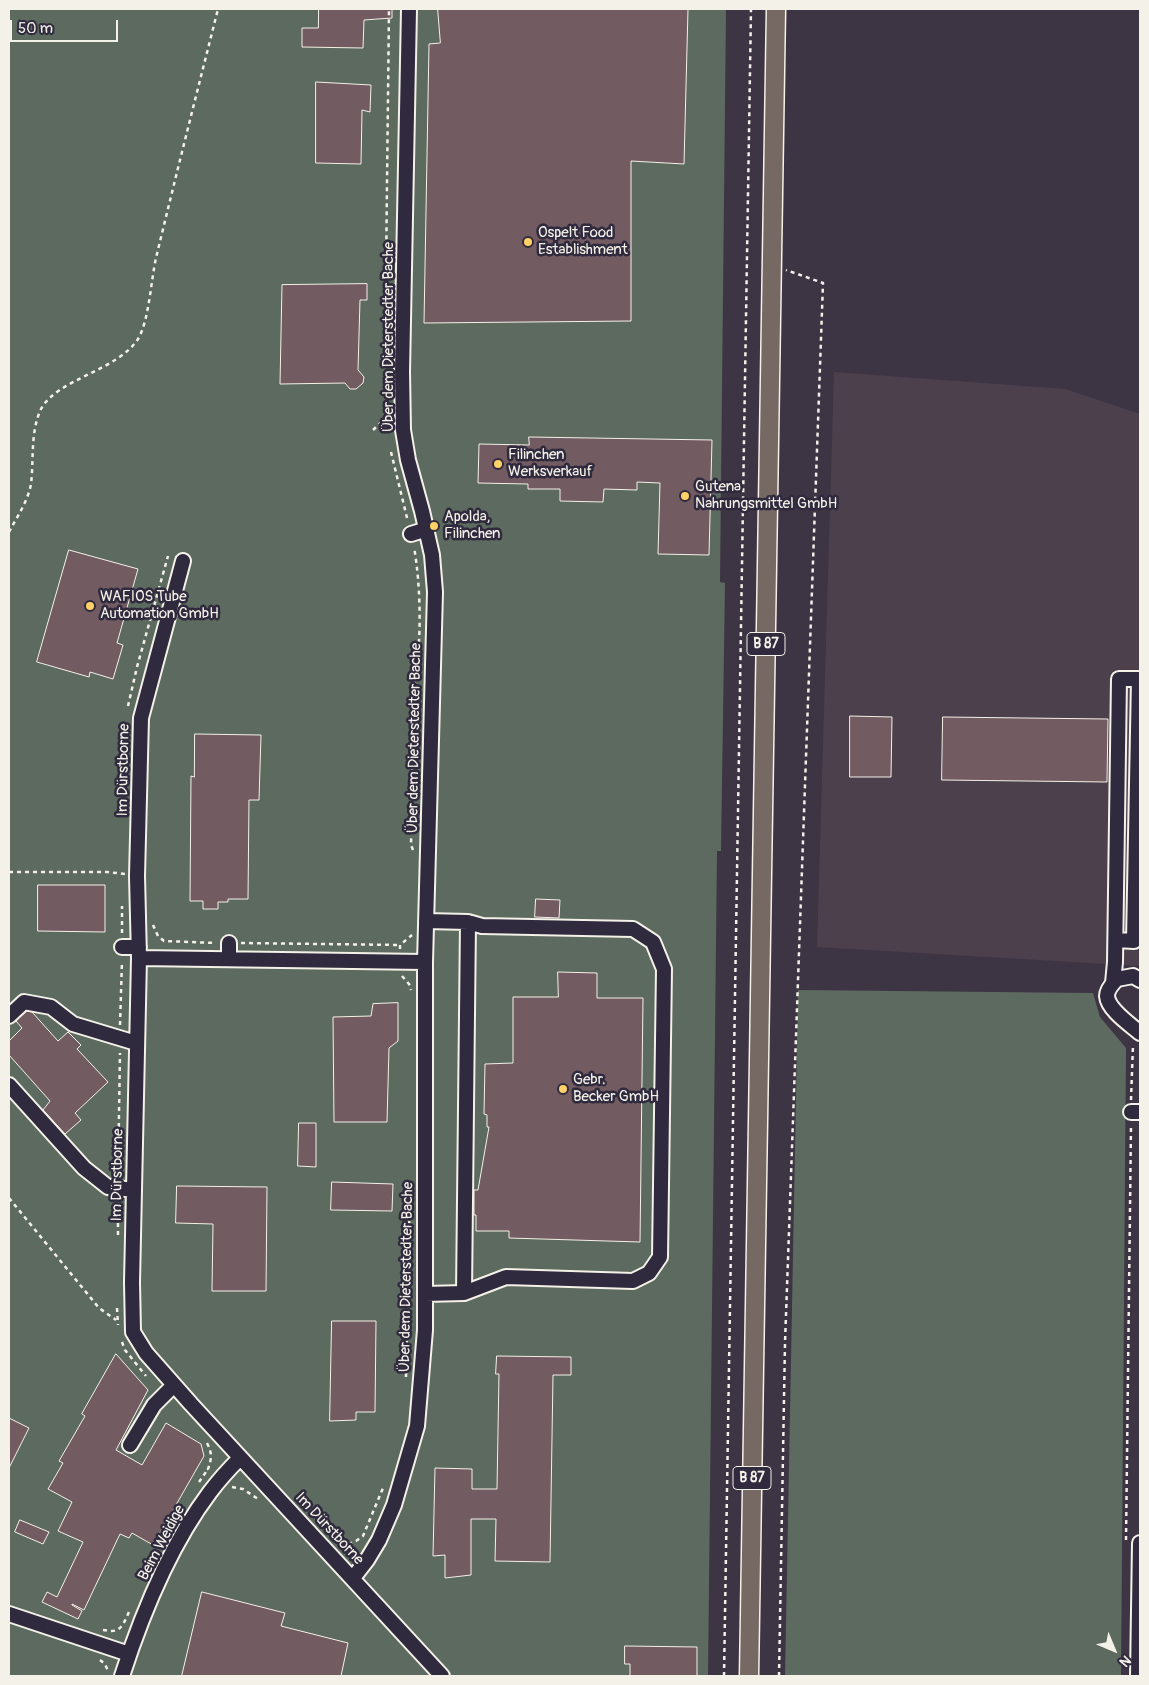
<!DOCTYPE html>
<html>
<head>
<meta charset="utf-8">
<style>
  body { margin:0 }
  #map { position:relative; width:1149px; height:1685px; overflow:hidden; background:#3d3444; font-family:Pangolin,sans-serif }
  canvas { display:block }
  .frame { position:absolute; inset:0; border:10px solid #f4f1e8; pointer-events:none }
  .north { position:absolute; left:1089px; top:1625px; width:50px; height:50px; -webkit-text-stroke:4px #2f2a3d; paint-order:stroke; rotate:135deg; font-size:14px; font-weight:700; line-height:20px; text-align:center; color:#f4f1e8 }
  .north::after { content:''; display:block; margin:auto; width:18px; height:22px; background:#f4f1e8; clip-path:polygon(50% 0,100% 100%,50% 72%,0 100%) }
  .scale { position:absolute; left:10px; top:20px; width:108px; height:22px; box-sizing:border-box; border:2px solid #f4f1e8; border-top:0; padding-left:6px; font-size:15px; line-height:18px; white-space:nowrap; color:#f4f1e8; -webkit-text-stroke:4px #2f2a3d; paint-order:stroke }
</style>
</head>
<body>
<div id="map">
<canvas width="1149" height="1685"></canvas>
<div class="frame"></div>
<div class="north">N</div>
<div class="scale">50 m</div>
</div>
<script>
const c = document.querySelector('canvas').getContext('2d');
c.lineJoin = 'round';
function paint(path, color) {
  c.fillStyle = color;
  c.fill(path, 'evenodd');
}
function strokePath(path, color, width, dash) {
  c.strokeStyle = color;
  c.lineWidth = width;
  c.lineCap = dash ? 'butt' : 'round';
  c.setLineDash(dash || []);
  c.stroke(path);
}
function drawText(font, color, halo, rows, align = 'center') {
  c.font = font + ' Pangolin,sans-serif';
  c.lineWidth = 5;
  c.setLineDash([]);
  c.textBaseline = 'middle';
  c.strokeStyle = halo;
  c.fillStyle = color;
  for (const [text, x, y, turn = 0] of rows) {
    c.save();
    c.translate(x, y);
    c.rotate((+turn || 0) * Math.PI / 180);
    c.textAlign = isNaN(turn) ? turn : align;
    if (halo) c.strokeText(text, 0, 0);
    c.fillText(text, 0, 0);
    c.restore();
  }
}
paint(new Path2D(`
  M834,372L1065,389L1140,414V966L817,947Z`), '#4d404d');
paint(new Path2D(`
  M9,9H726L720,582L725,583L721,851H717L708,1676H9Z
  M798,990L1093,993L1100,1017L1126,1048L1121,1676H785Z`), '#5d6a5f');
const building = new Path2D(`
  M319,9H392V18L364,20L363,48L302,47V28H318Z
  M438,9H688L684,164L631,161V321L424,323L429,44L440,43Z
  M316,82L371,85L370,112L362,110L361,164L316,163Z
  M367,284V300H360L358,370L364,377L363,383L356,389H350L345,383L280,384L282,285Z
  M529,437L712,440L709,555L658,554L660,483L637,482V490L604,489L603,502L560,501V489H528V484L478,483L479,444L529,445Z
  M69,550L138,569L117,643L123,645L113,679L90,672L89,677L37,662Z
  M850,716L892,717L891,777H850Z
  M943,717L1108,719L1107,782L942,780Z
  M195,734L261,735L259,800H249L248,899H228V902H218V909H203V901H190L191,776L194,777Z
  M38,885H105V932L38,931Z
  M536,899L560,900L559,918L535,917Z
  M558,972L597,973V998H643L640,1242L509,1238V1231H476V1215H474V1190H478L489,1127H487V1115L484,1114L485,1064L513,1063V997H558Z
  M398,1003V1041L389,1048L387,1122H334L333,1017L371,1016L373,1004Z
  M27,1011L32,1012L58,1041L68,1032L81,1045L77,1049L108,1082L75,1113L81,1120L65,1134L43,1110L50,1101L9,1055V1041L22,1028L16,1021Z
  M299,1123H316V1167L298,1166Z
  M332,1182L393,1184L392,1211L331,1210Z
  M177,1186L267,1187L266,1291H212L213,1224L176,1223Z
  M332,1321H376L375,1412H356V1420L330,1421Z
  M116,1354L148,1390L116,1450L142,1465L166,1423L201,1444L204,1456L153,1545L132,1533L129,1538L120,1534L84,1610L72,1604V1605L82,1611L78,1619L42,1602L47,1592L57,1597L83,1542L58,1531L72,1502L48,1489L63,1463L59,1461L85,1416L82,1414Z
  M497,1356L571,1357V1375H553L550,1562L495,1561L496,1519H471V1575L445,1578V1555L433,1556L435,1468L472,1469V1489H497L499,1374H496Z
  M9,1418L29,1428L9,1468Z
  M20,1520L49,1532L43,1544L15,1532Z
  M202,1592L285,1613L281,1626L348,1643L341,1676H182Z
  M625,1646L697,1647V1676H630V1664H625Z`);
paint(building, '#735b62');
strokePath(building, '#f4f1e8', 1);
const minor = new Path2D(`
  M411,534L427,529
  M183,561L141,718L137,876L139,958L132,1282L133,1332L146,1353L191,1404L442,1676
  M122,947H139
  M139,958L425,962
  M229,959V943
  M1140,980L1133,976L1117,979C1113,983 1107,990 1107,996C1108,1010 1131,1025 1140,1033
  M1113,983L1115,962L1119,679H1139L1134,941L1116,940
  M9,1016L24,1002L51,1007L73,1024L136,1043
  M9,1085L84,1168L108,1187L134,1190
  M1131,1112H1140
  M464,1293L506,1277L633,1281L649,1273L660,1257L664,969L653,942L633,929L482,926L468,922
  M425,1294L464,1293L468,922L426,921
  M130,1445L154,1405L174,1385
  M353,1578L367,1560L379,1540L394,1505L417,1426L425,1330V962L435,592L432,555L422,511L408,460L403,430L402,372L409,9
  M9,1614L129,1654
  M122,1676C142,1614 170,1545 210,1492C219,1480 229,1469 240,1458
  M1138,1676L1140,1543`);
const major = new Path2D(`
  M749,1676L776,9`);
strokePath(minor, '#f4f1e8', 18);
strokePath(major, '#f4f1e8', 21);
strokePath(new Path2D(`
  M387,367L385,359L389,9
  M373,430L388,416
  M391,452L408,522
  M9,532C17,517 28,501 31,484C34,460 30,432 41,409C57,379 117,371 138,339C149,321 151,280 156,258C176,175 197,92 218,9
  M128,706L137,667L168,556
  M413,850L411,845L414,684C422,644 421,587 414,547
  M9,872H107L125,874
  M153,925L158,936L164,941L216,943
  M122,933V906
  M241,943L400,945
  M400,949V945L412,935
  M402,976L409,984L411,990
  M120,1025L122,961
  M1131,1100L1133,1045
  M118,1175L120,1053
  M9,1198L99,1308L116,1320
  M118,1235V1201
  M117,1308L118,1325
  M122,1342L125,1350L146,1376
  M406,1377L410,1183
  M207,1443C212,1453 212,1458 208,1469L209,1470
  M199,1482L208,1469
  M232,1487L243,1489L258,1499
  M1126,1540L1131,1125
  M341,1547L356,1541L363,1536L383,1488
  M103,1630C106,1630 109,1631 112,1631C122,1631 125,1620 129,1612
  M100,1660L105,1664L108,1671
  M724,1676L751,9
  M779,1676L785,1343L823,283L786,270`), '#f4f1e8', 2.5, [4, 4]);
strokePath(minor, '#2f2a3d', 14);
strokePath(major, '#766964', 18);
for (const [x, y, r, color] of [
  [528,242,5,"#ffd166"],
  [498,464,5,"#ffd166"],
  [685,496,5,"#ffd166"],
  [434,526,5,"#ffd166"],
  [90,606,5,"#ffd166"],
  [563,1089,5,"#ffd166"]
]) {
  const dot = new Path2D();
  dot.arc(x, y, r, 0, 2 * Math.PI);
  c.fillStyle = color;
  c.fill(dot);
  strokePath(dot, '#2f2a3d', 2);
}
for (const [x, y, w] of [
  [766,644,38],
  [752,1478,38]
]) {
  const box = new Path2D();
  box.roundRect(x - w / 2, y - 11.5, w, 23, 4);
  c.fillStyle = '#2f2a3d';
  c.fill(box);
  strokePath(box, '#f4f1e8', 1);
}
drawText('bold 14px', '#f4f1e8', null, [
  ["B 87",766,644],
  ["B 87",752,1478]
]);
drawText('15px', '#f4f1e8', '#2f2a3d', [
  ["Ospelt Food",538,233],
  ["Establishment",538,250],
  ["Filinchen",508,455],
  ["Werksverkauf",508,472],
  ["Gutena",695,487],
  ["Nahrungsmittel GmbH",695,504],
  ["Apolda,",444,517],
  ["Filinchen",444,534],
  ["WAFIOS Tube",100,597],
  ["Automation GmbH",100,614],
  ["Gebr.",573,1080],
  ["Becker GmbH",573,1097]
], 'left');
drawText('15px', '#f4f1e8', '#2f2a3d', [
  ["Über dem Dieterstedter Bache",389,337,-90],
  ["Über dem Dieterstedter Bache",415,738,-89],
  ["Im Dürstborne",124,770,-89],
  ["Im Dürstborne",118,1175,-89],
  ["Über dem Dieterstedter Bache",407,1277,-89],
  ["Im Dürstborne",329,1529,47],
  ["Beim Weidige",162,1543,-62]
]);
</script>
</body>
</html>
